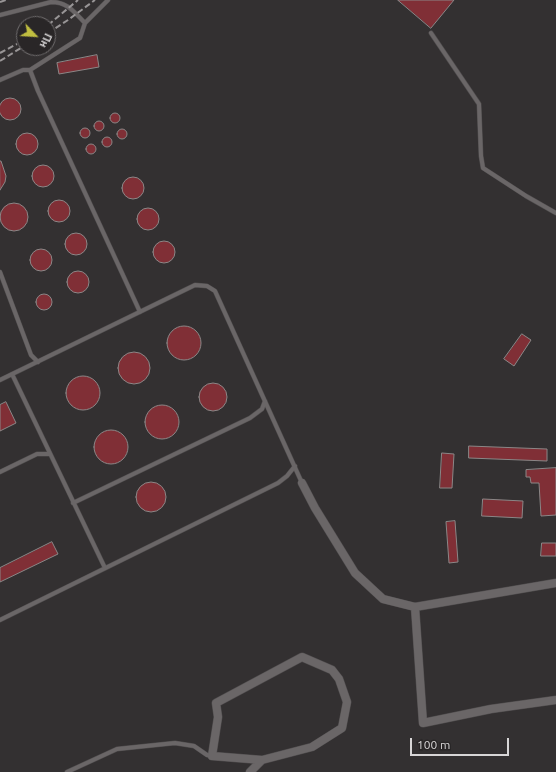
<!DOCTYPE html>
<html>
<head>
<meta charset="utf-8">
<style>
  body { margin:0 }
  #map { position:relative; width:556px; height:772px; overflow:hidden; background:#333031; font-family:Ubuntu,sans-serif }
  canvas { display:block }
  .north { position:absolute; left:16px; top:16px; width:40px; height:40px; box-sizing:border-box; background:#292627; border:1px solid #6f6c6d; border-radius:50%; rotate:115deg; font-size:11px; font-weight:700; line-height:16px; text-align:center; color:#d8d6d7 }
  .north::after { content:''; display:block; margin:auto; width:14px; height:18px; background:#c0be40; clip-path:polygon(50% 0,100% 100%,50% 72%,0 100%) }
  .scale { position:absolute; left:410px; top:738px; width:99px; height:18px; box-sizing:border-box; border:2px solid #d8d6d7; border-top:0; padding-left:5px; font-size:12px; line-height:14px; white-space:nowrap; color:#d8d6d7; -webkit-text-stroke:3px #292627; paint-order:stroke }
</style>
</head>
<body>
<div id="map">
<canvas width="556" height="772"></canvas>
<div class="north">Пн</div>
<div class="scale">100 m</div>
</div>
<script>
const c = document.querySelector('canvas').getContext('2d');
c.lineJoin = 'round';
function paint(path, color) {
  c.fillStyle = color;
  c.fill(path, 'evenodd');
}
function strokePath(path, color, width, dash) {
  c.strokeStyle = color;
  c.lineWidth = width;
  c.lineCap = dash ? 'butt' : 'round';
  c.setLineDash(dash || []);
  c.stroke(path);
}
const building = new Path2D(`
  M398,0H454L431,28Z
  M97,55L99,67L59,74L57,63Z
  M-1 109a11 11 0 1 1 22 0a11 11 0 1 1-22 0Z
  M110 118a5 5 0 1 1 10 0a5 5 0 1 1-10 0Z
  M94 126a5 5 0 1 1 10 0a5 5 0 1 1-10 0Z
  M80 133a5 5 0 1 1 10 0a5 5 0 1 1-10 0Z
  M117 134a5 5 0 1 1 10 0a5 5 0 1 1-10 0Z
  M16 144a11 11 0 1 1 22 0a11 11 0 1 1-22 0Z
  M102 142a5 5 0 1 1 10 0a5 5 0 1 1-10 0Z
  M86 149a5 5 0 1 1 10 0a5 5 0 1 1-10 0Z
  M0,161H1L6,176L5,182L0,190Z
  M32 176a11 11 0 1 1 22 0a11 11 0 1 1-22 0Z
  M122 188a11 11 0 1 1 22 0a11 11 0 1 1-22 0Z
  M48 211a11 11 0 1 1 22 0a11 11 0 1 1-22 0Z
  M0 217a14 14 0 1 1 28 0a14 14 0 1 1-28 0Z
  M137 219a11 11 0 1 1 22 0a11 11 0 1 1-22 0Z
  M65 244a11 11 0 1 1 22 0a11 11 0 1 1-22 0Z
  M153 252a11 11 0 1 1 22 0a11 11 0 1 1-22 0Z
  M30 260a11 11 0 1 1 22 0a11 11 0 1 1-22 0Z
  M67 282a11 11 0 1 1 22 0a11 11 0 1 1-22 0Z
  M36 302a8 8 0 1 1 16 0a8 8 0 1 1-16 0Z
  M167 343a17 17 0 1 1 34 0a17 17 0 1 1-34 0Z
  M522,334L531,340L514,366L504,359Z
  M118 368a16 16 0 1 1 32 0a16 16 0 1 1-32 0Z
  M66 393a17 17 0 1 1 34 0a17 17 0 1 1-34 0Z
  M199 397a14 14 0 1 1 28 0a14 14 0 1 1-28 0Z
  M6,402L16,423L0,431V405Z
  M145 422a17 17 0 1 1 34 0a17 17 0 1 1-34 0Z
  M94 447a17 17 0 1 1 34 0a17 17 0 1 1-34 0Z
  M469,446L547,449V461L469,458Z
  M442,453L454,454L452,488H440Z
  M556,468V515L541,516L539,483H531L530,477H526V470Z
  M136 497a15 15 0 1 1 30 0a15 15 0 1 1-30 0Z
  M483,499L523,501L522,518L482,516Z
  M455,521L458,562L449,563L446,522Z
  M52,542L58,554L0,582V568Z
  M542,543H556V556H541Z`);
paint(building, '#802f36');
strokePath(building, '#8b8787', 1);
const lane = new Path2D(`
  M108,0L85,23L80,38L30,70L38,91L140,312
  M0,15L51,2C68,2 74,12 85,23
  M431,33L479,104L481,156L483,168L526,196L556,213
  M0,80L23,70H30
  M0,272L31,355L38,362
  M12,374L105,568
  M0,380L195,285L207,286L215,291L302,483
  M0,472L37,454H50
  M73,503L250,418L262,409L265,401
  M0,620L278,483L287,476L295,466
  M67,772L117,749L175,743L194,746L207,755L212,756`);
const street = new Path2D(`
  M302,483L315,508L355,573L383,599L415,607L556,583
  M415,607L423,723L491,709L556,700
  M250,772L262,760L312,747L342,728L347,702L339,679L332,670L302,657L216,703L218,717L212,756L262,760`);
strokePath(lane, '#504d4e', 5);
strokePath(street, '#504d4e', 9);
strokePath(lane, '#6a6667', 4);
strokePath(street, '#6a6667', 8);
strokePath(new Path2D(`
  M0,2L6,0
  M48,25L78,0
  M48,33L68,20L95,0
  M0,53L17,44
  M0,61L24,46`), '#989596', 2, [6, 3]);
</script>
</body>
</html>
